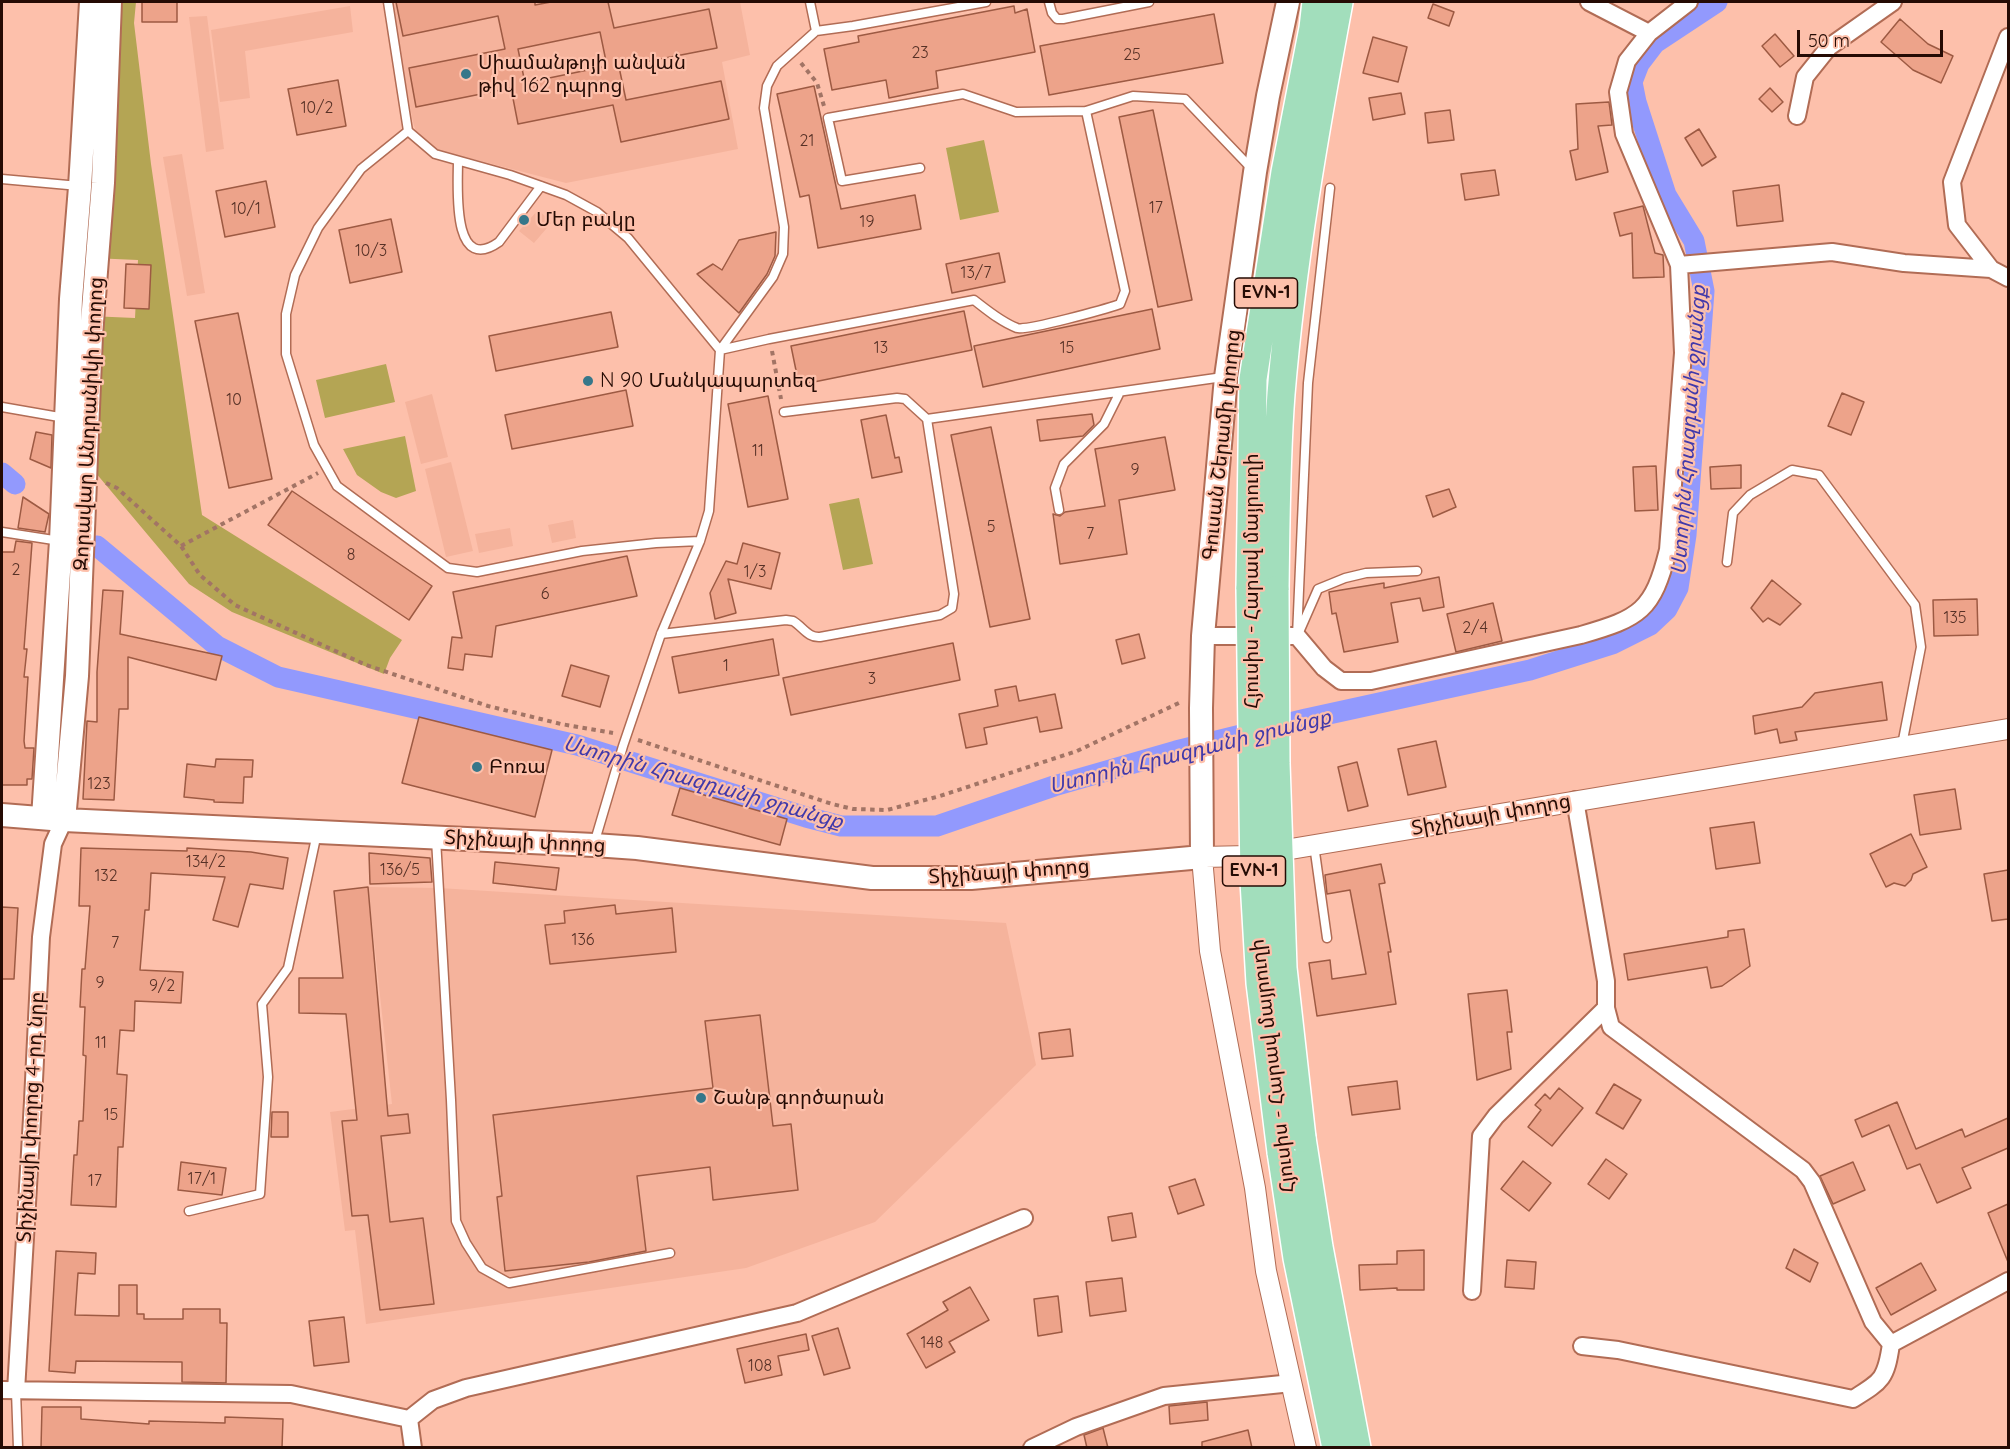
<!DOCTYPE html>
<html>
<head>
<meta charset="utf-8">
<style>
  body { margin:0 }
  #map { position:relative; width:2010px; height:1449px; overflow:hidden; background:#fdc0ab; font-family:Quicksand,sans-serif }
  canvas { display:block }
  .frame { position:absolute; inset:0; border:3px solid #250b04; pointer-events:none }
  .scale { position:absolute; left:1797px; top:30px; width:146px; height:27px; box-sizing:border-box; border:3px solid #250b04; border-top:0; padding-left:8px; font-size:18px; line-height:21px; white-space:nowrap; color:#250b04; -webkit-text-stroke:4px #fdc0ab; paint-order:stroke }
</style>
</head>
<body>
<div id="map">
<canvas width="2010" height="1449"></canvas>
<div class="frame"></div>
<div class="scale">50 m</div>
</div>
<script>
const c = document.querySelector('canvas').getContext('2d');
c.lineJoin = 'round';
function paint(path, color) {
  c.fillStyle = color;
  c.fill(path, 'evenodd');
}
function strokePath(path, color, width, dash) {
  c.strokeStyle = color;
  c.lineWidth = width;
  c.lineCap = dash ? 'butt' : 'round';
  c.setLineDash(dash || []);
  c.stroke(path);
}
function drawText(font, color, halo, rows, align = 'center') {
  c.font = font + ' Quicksand,"Noto Sans Armenian",sans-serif';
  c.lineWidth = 4.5;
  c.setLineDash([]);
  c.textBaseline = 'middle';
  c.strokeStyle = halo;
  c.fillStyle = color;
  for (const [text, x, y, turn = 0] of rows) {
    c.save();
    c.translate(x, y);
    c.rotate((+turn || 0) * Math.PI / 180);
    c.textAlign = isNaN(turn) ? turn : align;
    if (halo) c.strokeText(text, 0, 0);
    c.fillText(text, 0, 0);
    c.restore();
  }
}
paint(new Path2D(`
  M390,2H740L750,55L722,62L738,149L566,183L438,150L426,145L417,135L413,122Z
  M350,6L353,32L245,51L250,98L220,102L211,30Z
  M207,16L224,149L206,152L189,17Z
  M182,154L205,293L187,296L163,157Z
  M538,210L552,222L534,243L519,231Z
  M432,394L448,457L421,464L405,402Z
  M451,462L473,551L446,557L425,469Z
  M573,520L576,538L552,543L548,525Z
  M510,528L513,546L479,553L475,534Z
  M368,887L439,888L1006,923L1036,1065L875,1222L746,1268L366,1324L355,1230L345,1231L330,1112L392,1104Z`), '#f5b39c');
paint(new Path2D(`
  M106,2H136L134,23L151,164L202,515L402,640L390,658L384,674L232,612L189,584L90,466L89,316L135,318L138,260L92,258Z
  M984,140L999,212L960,220L946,148Z
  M386,364L395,402L325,418L316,380Z
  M405,436L416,491L396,498L381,492L357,475L343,449Z
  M859,498L873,564L843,570L829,504Z`), '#b4a554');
strokePath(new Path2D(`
  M2,473L15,484
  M97,546L217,646L278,677L577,745L806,817L841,826H937L1054,786L1176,751L1306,719L1530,670L1612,644L1650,625L1667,609L1678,588L1686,535L1704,291L1694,241L1666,195L1636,102L1632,82L1639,64L1655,43L1717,2`), '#9299fd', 21);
const building = new Path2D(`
  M142,2H177V22H142Z
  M396,2H535V5L551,2H608L614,28L709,9L717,48L619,67L626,100L721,81L729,119L621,142L613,105L518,124L511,88L416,107L409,68L505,49L498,16L403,36ZM600,32L607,66L525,83L518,49Z
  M1433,4L1454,12L1449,26L1428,18Z
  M1014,6L1015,13L1027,9L1035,52L936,71L938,88L889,98L886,80L832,90L824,49L859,42L858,36Z
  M1214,14L1223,63L1049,95L1040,46Z
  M1900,19L1928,44L1953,56L1941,83L1913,70L1881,42Z
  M1775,34L1794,56L1780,67L1762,46Z
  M1373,37L1407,47L1398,82L1363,73Z
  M338,80L346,126L297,135L288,89Z
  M814,86L841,209L915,195L921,229L818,248L809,195L800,197L777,94Z
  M1770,88L1783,102L1772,112L1759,99Z
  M1401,93L1405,114L1373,120L1369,98Z
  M1609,102L1612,125L1598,126L1608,172L1576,180L1570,151L1578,149L1576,104Z
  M1153,110L1192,300L1158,307L1119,117Z
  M1450,110L1454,140L1428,143L1425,113Z
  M1699,129L1716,157L1702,166L1685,138Z
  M1495,170L1499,195L1465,200L1461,174Z
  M266,181L275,227L225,237L216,191Z
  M1779,185L1783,221L1737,226L1733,191Z
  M1643,206L1655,253L1663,255L1664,277L1633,278L1632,233L1620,236L1614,213Z
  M391,219L402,272L350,283L339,230Z
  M776,232L775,256L767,274L739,313L697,274L713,264L722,270L739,240Z
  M999,253L1005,282L952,293L946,264Z
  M126,264L151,265L149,309L124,308Z
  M1152,309L1160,349L983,387L974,346Z
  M964,311L972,350L799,385L791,346Z
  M611,312L618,347L496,371L489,336Z
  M238,313L272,479L229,488L195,321Z
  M626,390L633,426L512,449L505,415Z
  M1842,393L1864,402L1851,435L1828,426Z
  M768,396L788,499L748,507L728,404Z
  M1092,414L1094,425L1083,436L1040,441L1037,420Z
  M886,415L895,458L899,457L902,472L872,478L861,420Z
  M991,427L1030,619L990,627L951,435Z
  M36,432L52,435L51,468L30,459Z
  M1165,437L1175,490L1119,500L1127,554L1060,564L1053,514L1060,516L1065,512L1105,506L1095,449Z
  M1741,465V488L1711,489L1710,467Z
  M1656,466L1658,510L1635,511L1633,467Z
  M1449,489L1456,507L1433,517L1426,496Z
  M292,491L432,586L409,620L268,525Z
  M23,497L49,514L45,532L18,528Z
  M16,541L32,543L24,649H27L24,677H28L24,741L25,748H34L32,779H27V785H2V552H14Z
  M743,543L780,553L771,589L728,579L736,613L715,619L710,593L726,561L737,564Z
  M627,556L637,596L496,626L492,657L465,654L463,670L448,668L452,637L462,638L453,592Z
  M1439,577L1444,607L1423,611L1420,598L1391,603L1398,642L1344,652L1336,613L1332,614L1329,592L1384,583V588Z
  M1772,580L1801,604L1780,625L1768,618L1763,622L1751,608Z
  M103,590L123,591L120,634L222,656L216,680L128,657V709H119L114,800L83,799L87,721L97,722V672Z
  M1977,599L1978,635L1934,636L1933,600Z
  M1493,603L1502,641L1456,652L1447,614Z
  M1139,634L1145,658L1122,664L1116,640Z
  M773,639L779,675L679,693L672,657Z
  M953,643L960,680L791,715L783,678Z
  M571,665L609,676L600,707L562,696Z
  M1882,682L1887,720L1795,732L1797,740L1780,743L1777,729L1755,734L1753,716L1802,707L1815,693Z
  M1016,686L1019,701L1055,694L1062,728L1040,732L1037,717L984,728L987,744L966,748L959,714L998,706L995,690Z
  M419,717L552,750L535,817L402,783Z
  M1436,741L1446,787L1408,795L1398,749Z
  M216,759L253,760L252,777H244L243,803L214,802V800L184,797L187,764L215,767Z
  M1357,762L1368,806L1348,811L1338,767Z
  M680,788L787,819L780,845L672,815Z
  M1955,789L1961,829L1920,835L1914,795Z
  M1754,822L1760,863L1716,869L1710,828Z
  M1911,834L1927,867L1913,874L1911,880L1905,886L1894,883L1886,887L1870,854Z
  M81,848L187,851V848L251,852L288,858L283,889L250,884L238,927L213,920L225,877L151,873L149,910H145L140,970L183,972L181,1003L135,1001L134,1031L120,1030L117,1074L127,1075L123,1147H118L116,1207L71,1205L74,1155H77L79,1121H83L86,1056L83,1055L85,1007H80L82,969H85L90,906H79Z
  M369,853L430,858L432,882L370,884Z
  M495,862L559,868L556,890L493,883Z
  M1381,864L1385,883L1379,884L1391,952H1388L1396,1004L1317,1016L1309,963L1330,960L1332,979L1366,974L1350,890L1327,894L1325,875Z
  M2008,870V919L1992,921L1984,874Z
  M368,887L388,1116L408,1114L410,1133L381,1136L390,1222L423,1218L434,1304L380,1310L368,1215L352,1216L342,1121L357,1120L346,1014L299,1013V978H343L334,891Z
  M615,905L616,914L672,908L676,952L550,964L545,925L565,923L564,911Z
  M2,907L18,908L14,979H2Z
  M1744,929L1750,966L1722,986L1711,988L1707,967L1628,980L1624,954L1728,937V931Z
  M1507,990L1512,1032H1507L1511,1069L1477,1080L1468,994Z
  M760,1015L773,1126L791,1124L798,1190L713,1200L710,1167L637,1176L646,1251L589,1262L505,1271L497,1197L502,1196L493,1115L713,1088L705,1021Z
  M1070,1029L1073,1056L1042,1059L1039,1033Z
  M1397,1081L1400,1109L1352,1115L1348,1087Z
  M1614,1084L1641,1100L1623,1129L1596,1113Z
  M1559,1088L1583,1108L1552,1146L1528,1127L1541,1110L1535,1105L1545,1094L1550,1099Z
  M1897,1102L1916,1149L1962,1129L1965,1137L2008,1118V1148L1962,1168L1971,1188L1937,1203L1920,1164L1907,1169L1889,1125L1862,1137L1855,1120Z
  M272,1112H288V1137H271Z
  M1606,1159L1627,1174L1609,1199L1588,1184Z
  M1523,1161L1551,1183L1529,1211L1501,1189Z
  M181,1162L226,1168L222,1195L178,1190Z
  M1853,1162L1865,1190L1833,1204L1820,1176Z
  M1195,1179L1204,1205L1178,1214L1169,1187Z
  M2008,1204V1262L1988,1213Z
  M1132,1213L1136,1237L1112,1241L1108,1217Z
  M1794,1249L1818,1263L1810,1282L1786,1268Z
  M1424,1250V1290H1397V1288L1360,1290L1359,1265L1397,1264V1251Z
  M56,1251L96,1253L95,1274L78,1273L75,1315L119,1316V1285H137V1314H144V1319H183V1309H220V1323H227L226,1383L182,1382V1362L76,1361L75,1373L49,1371Z
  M1507,1260L1536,1262L1534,1289L1505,1287Z
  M1921,1263L1936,1290L1891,1315L1876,1288Z
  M1122,1278L1126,1311L1090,1316L1086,1282Z
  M970,1287L989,1320L949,1342L955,1352L926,1368L907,1334L948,1310L943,1302Z
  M1058,1296L1062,1332L1038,1336L1034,1299Z
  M344,1317L349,1362L314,1366L309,1321Z
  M838,1328L850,1368L824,1375L812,1336Z
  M806,1334L809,1350L778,1356L782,1375L745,1383L737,1349Z
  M1207,1402L1208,1420L1170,1424L1169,1406Z
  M42,1407H81V1419L149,1424V1421L225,1423V1417L283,1419L282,1448H41Z
  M1103,1428L1108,1448H1087L1084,1435Z
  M1248,1430L1252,1448H1202V1442Z`);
paint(building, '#eda38a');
strokePath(building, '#9d5a43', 1.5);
const service = new Path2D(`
  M388,2L408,131L435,154L510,175L541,186L566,195L597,212L628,238L720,350L709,511L700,541L661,634L623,746L594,844
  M1049,2L1052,13L1057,19H1063L1149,2
  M816,31L853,26L986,2
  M408,131L361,169L318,228L295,275L286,314V354L314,445L337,486L448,568L477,572L582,551L656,543L700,541
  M458,161C458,185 451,276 499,242L541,186
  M920,168L842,181L828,118L963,94L1016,112L1086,111L1133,96L1185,99L1252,169
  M2,179L79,186
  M720,350L769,339L974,300C987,310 1001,322 1017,328C1027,331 1106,309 1120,304L1125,291L1086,111
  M720,350L773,277L783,254L784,227L764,108L767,86L777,66L816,31L810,2
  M2,407L65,418
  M784,412L897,398L905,399L927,419
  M1059,510L1055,488L1064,464L1104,424L1120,392
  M2,532L60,541
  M1727,562L1733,513L1750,495L1792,470L1819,475L1915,605L1921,647L1902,745
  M1300,630L1318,589L1345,578L1366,573L1417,571
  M661,634L786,620L793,621C803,627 808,638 820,637L940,615L952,608L954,594L927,419L1223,377
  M1297,636L1308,383L1330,188
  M436,839L451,1100L456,1221L466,1243L482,1268L509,1283L670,1253
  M1314,845L1327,938
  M189,1211L260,1194L268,1077L262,1004L288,968L317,833
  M16,1391L18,1448`);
const minor = new Path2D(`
  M1589,2L1649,33
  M1689,2L1649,33L1627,61L1618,92L1624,134L1679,265L1832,252L1904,263L1991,269L2008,278
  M1797,116L1805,77L1829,47L1893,2
  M1991,269L1957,225L1952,182L2008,37
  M1203,636H1297L1324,668L1341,681H1371L1581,635C1640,618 1653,611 1668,550L1683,353L1679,265
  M1472,1291L1481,1136L1496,1116L1606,1008V981L1575,800
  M1891,1344L2008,1281
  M1582,1346L1618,1350L1853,1399C1882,1381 1886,1379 1891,1344L1873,1322L1812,1182L1803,1170L1611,1027L1606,1008
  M2,1390L291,1394L409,1419L413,1448
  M16,1391L33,1101L41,937L53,844L64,820
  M409,1419L433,1400L466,1388L797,1313L1024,1218
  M1032,1448L1076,1427L1164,1396L1292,1383`);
const tertiary = new Path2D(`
  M1306,1448L1266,1271L1255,1188L1210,951L1202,857L1249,856L2008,729`);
const secondary = new Path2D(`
  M2,815L64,820L594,845L637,848L872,878H971L1202,857L1201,708L1203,636L1226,377L1255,172L1268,96L1288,2
  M43,818L61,541L71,299L80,187L91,2
  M64,820L77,676L91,335L103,183L110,2`);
const trunk = new Path2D(`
  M1250,589L1253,379L1285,172L1313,28L1316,2
  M1275,590C1276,524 1276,459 1281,394C1292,262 1315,131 1339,2
  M1302,1138L1319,1247L1357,1448
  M1281,1152L1297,1258L1336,1448`);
strokePath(service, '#b16c55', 11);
strokePath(minor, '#b16c55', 20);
strokePath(tertiary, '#b16c55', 22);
strokePath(secondary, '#b16c55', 26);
strokePath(trunk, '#fff', 30);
strokePath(new Path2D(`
  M801,63L817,83L824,106
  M772,351L781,399
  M106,483L117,488L181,546L200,575L235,605L366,665L488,706L561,724L613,733
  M181,546L318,473
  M638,740L832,804L853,809L887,810L940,796L1077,751L1181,702`), '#a27465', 4, [4.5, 4.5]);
strokePath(service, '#fff', 8);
strokePath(minor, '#fff', 16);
strokePath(tertiary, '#fff', 20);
strokePath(secondary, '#fff', 22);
strokePath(trunk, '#a2debc', 27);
const trunkBridge = new Path2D(`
  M1250,589L1254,881L1260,983L1281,1152
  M1275,590L1276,763L1283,968L1302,1138`);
strokePath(trunkBridge, '#fff', 30, []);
strokePath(trunkBridge, '#a2debc', 27);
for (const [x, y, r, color] of [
  [466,74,6,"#36778a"],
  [524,220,6,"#36778a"],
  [588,381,6,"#36778a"],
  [477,767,6,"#36778a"],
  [701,1098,6,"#36778a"]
]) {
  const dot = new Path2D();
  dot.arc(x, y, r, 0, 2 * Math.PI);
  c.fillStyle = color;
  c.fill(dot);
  strokePath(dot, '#fdc0ab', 2);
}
drawText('16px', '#573126', null, [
  ["23",920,53],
  ["25",1132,55],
  ["10/2",317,108],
  ["21",807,141],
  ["17",1156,208],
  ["10/1",246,209],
  ["19",867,222],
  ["10/3",371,251],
  ["13/7",976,273],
  ["13",881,348],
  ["15",1067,348],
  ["10",234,400],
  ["11",758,451],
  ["9",1135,470],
  ["5",991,527],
  ["7",1090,534],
  ["8",351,555],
  ["2",16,570],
  ["1/3",755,572],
  ["6",545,594],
  ["135",1955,618],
  ["2/4",1475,628],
  ["1",726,666],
  ["3",872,679],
  ["123",99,784],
  ["134/2",206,862],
  ["136/5",400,870],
  ["132",106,876],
  ["136",583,940],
  ["7",115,943],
  ["9",100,983],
  ["9/2",162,986],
  ["11",101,1043],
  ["15",111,1115],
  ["17/1",202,1179],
  ["17",95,1181],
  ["148",932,1343],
  ["108",760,1366]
]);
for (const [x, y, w] of [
  [1266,293,63],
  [1254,871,63]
]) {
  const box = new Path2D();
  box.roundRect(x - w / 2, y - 15, w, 30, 4.5);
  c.fillStyle = '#fdc0ab';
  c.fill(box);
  strokePath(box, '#250b04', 1.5);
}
drawText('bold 18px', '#250b04', null, [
  ["EVN-1",1266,293],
  ["EVN-1",1254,871]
]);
drawText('20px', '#250b04', '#fdc0ab', [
  ["Սիամանթոյի անվան",478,63],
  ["թիվ 162 դպրոց",478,86],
  ["Մեր բակը",536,220],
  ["N 90 Մանկապարտեզ",600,381],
  ["Բոռա",489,767],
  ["Շանթ գործարան",713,1098]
], 'left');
drawText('20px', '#250b04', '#fdc0ab', [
  ["Զորավար Անդրանիկի փողոց",89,424,-87],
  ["Գուսան Շերամի փողոց",1222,445,-84],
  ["Հյուսիս - Հարավ մայրուղի",1252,581,-90],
  ["Տիչինայի փողոց",1491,815,-10],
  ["Տիչինայի փողոց",525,842,3],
  ["Տիչինայի փողոց",1009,872,-4],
  ["Հյուսիս - Հարավ մայրուղի",1273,1066,-97],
  ["Տիչինայի փողոց 4-րդ նրբ",31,1117,-87]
]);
drawText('italic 21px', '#4139aa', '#fdc0ab', [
  ["Ստորին Հրազդանի ջրանցք",1689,430,-86],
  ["Ստորին Հրազդանի ջրանցք",1190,752,-14],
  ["Ստորին Հրազդանի ջրանցք",703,783,16]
]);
</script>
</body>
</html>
